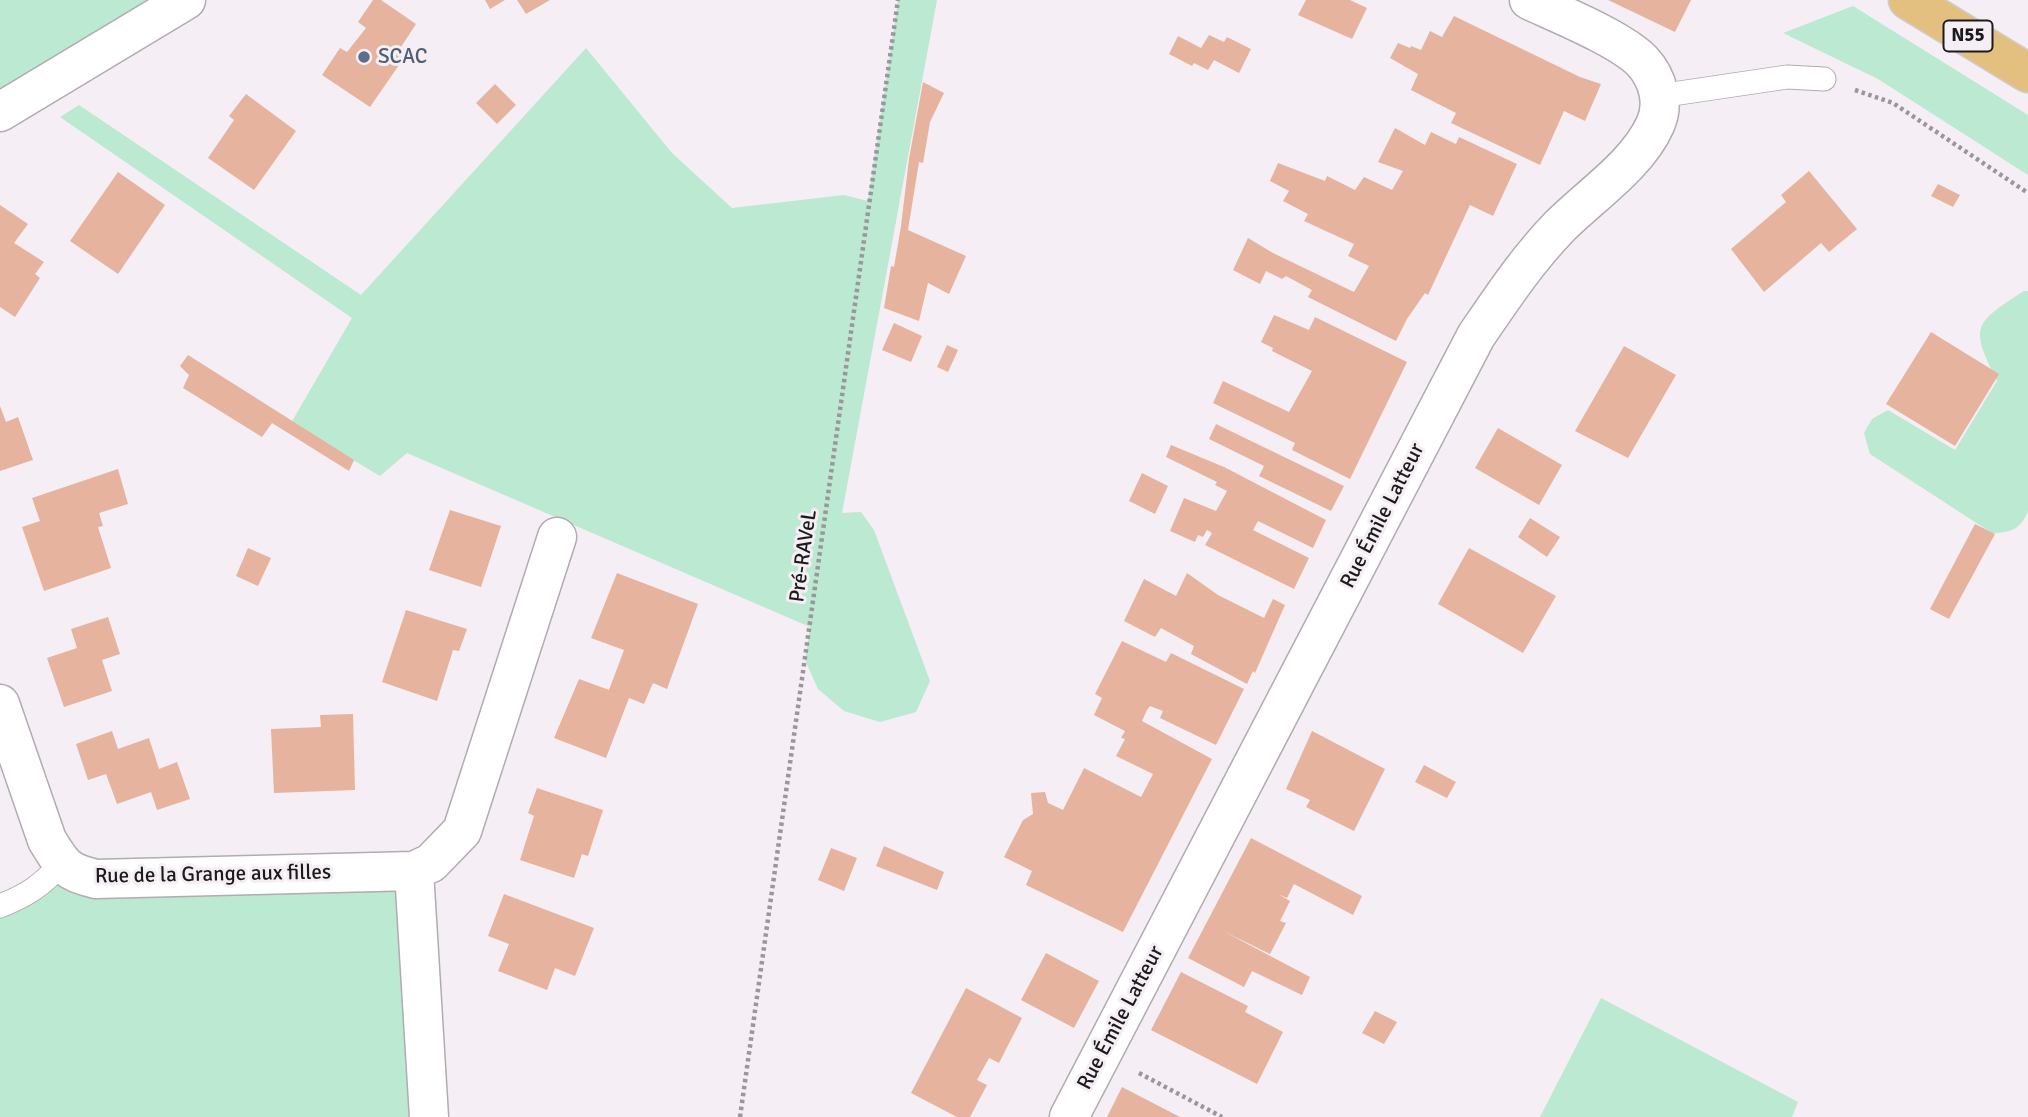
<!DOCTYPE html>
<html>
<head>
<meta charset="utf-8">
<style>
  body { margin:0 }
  canvas { display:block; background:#f5eef4 }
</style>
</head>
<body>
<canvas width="2028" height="1117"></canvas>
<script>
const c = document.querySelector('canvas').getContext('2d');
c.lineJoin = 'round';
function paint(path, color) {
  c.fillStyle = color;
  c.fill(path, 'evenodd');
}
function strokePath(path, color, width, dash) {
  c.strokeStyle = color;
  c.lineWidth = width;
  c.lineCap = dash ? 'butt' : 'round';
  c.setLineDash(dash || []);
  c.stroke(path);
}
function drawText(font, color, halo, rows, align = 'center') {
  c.font = font + ' Signika,sans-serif';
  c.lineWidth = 6;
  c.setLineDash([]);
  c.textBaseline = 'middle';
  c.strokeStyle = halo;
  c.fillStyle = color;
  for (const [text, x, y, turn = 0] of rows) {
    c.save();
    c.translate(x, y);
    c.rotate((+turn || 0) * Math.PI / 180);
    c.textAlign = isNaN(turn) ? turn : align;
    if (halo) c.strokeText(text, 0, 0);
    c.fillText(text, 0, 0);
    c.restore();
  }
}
paint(new Path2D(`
  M0,0H186L0,112Z
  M898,0H937L842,513L861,512L874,530L930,681L916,712L880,722L844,711L818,689L805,660L810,627L407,453L380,476L291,423L352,318L60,117L79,105L361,295L586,48L672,153L732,208L844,195L868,201Z
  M1853,6L2028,115V175L1878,79L1783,33Z
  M2024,291H2028V511C2021,529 2011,533 1992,533L1870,454L1864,433L1872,419L1888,410L1955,450L1997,381C1970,326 1973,324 2024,291Z
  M63,863L414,871L429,1117H0V906Z
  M1601,998L1798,1102L1792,1117H1540Z`), '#bbe9d1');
paint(new Path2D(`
  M373,0H381L416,24L401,47L408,52L370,107L322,75L340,48L347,52L366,28L358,22Z
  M485,0H505L490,9Z
  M517,0H550L526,14Z
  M1306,0H1350L1367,8L1352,39L1298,15Z
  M1608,0H1691L1675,32Z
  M1454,16L1580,77L1601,84L1585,121L1564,111L1540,165L1451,123L1456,113L1411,90L1418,74L1390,58L1398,43L1410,48L1411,46L1421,50L1430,31L1442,37Z
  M1209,35L1224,42L1227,37L1251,49L1239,73L1214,60L1208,70L1194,63L1192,66L1169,54L1178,36L1201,48Z
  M923,82L944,93L930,122L923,163L919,162L908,230L966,256L949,294L928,283L919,321L884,308L891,266L894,267L901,226L909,159Z
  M495,84L516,105L497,124L476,103Z
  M246,94L296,131L254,190L208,158L234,120L229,116Z
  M1395,128L1425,145L1431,132L1456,144L1459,137L1517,164L1493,216L1470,205L1428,295L1425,293L1407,319L1396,341L1308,297L1312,290L1286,276L1282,279L1266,271L1260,284L1233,270L1248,238L1273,253L1354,292L1369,266L1348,256L1354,244L1304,221L1308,214L1283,201L1289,191L1270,181L1278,163L1325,181L1327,176L1355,190L1364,177L1392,190L1403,171L1378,162Z
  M1809,171L1857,229L1829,252L1821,243L1764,292L1731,249L1786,202L1781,195Z
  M118,172L165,205L118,274L70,241Z
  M1938,184L1960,195L1953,207L1931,196Z
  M0,205L28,224L14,243L44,262L35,274L40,278L15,317L0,307Z
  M1274,315L1309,330L1315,317L1407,362L1350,479L1292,450L1295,443L1213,403L1223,381L1289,412L1312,371L1272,351L1273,348L1261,342Z
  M894,323L922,336L911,362L882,350Z
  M1931,332L1999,374L1955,446L1886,404Z
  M947,345L958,350L948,372L937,367Z
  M1624,346L1676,375L1628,458L1575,431Z
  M188,355L354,460L349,471L272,423L262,437L183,388L189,375L180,366Z
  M0,406L6,422L18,417L33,460L0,471Z
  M1216,424L1344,486L1331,511L1259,476L1264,466L1209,439Z
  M1498,428L1562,465L1539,505L1475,468Z
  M1171,445L1224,467L1326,520L1313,548L1258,521L1253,530L1309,558L1294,589L1205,545L1212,533L1207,530L1203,537L1198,535L1195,542L1170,531L1184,498L1216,511L1227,491L1215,485L1217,482L1166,457Z
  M118,469L128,504L99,513L103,526L98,527L111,568L44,591L22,527L40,521L32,498Z
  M1142,473L1168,486L1155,514L1129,501Z
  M450,510L501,526L481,587L429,570Z
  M1530,518L1560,537L1547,557L1518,537Z
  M1975,524L1995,534L1949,619L1930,609Z
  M248,548L271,558L258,586L236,576Z
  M1469,548L1556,596L1523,653L1438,604Z
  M617,573L698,604L667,689L653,683L644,704L629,698L606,758L554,738L579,679L609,690L624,650L591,638Z
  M1187,573L1218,595L1264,618L1273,599L1285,605L1255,673L1253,671L1247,684L1191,654L1194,646L1161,628L1155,637L1124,621L1144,579L1176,596Z
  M406,610L467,629L459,651L453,650L437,701L382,682Z
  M108,617L120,654L102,660L112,691L64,707L47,658L77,648L71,629Z
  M1122,641L1166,662L1171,653L1244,689L1216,745L1160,718L1163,711L1150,706L1147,710L1142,721L1212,759L1123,932L1026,885L1032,871L1004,857L1023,820L1033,814L1031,793L1045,792L1048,803L1063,810L1084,768L1141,797L1153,774L1116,756L1125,739L1121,738L1125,731L1094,715L1102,698L1095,694Z
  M353,714L355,790L274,793L271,729L321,727L320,715Z
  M112,731L118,749L149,738L159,769L177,762L190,799L157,810L151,792L117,804L106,774L88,780L76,744Z
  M1312,731L1385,769L1354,831L1306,807L1310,800L1286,789Z
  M1424,765L1456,782L1447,798L1415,782Z
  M537,788L603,810L588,856L582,854L574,878L520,860L534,816L528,813Z
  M1251,838L1362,896L1353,915L1294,884L1287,898L1278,894L1290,901L1280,921L1286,923L1270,954L1223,931L1310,977L1302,995L1252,971L1244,987L1188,958Z
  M884,846L944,872L937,890L876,866Z
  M831,848L857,858L844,891L818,880Z
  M504,894L594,928L575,976L555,968L547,990L498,971L509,944L488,936Z
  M1046,953L1099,981L1074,1028L1021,1000Z
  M1181,972L1248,1006L1245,1012L1283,1032L1257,1084L1151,1030Z
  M966,988L1022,1018L999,1063L989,1058L977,1080L987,1085L970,1117H957L911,1093Z
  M1375,1011L1397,1022L1384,1044L1362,1033Z
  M1122,1087L1180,1117H1107Z`), '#e6b39f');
const service = new Path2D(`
  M1659,96L1787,77L1824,79
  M0,906C30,894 40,886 63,863`);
const minor = new Path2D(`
  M0,704L47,840C63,866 66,872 96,879L414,871L431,863L462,831L557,537
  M414,871L429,1117
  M1069,1117L1476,336C1502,298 1527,260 1560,226C1590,196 1637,165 1655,125C1665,104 1658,78 1642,61C1621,39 1559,14 1529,0`);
const tertiary = new Path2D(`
  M0,112L186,0`);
const trunk = new Path2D(`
  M1908,0L2028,73`);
strokePath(service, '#b2abb1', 25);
strokePath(minor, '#b2abb1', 41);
strokePath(tertiary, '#b2abb1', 41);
strokePath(trunk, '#cdcdcd', 41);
strokePath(new Path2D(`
  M1855,90L1893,103L2028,193
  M1139,1073L1222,1117
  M740,1117L898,0`), '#9b969b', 4.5, [3.5, 3.5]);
strokePath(service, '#fff', 23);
strokePath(minor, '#fff', 38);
strokePath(tertiary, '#fff', 38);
strokePath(trunk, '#e4c080', 38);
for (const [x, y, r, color] of [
  [364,57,7,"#5c6f8a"]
]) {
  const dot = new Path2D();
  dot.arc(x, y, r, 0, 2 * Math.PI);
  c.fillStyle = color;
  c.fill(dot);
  strokePath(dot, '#f5eef4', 2.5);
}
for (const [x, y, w] of [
  [1968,36,49]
]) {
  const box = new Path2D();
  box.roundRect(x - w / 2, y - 15.5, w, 31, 5);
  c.fillStyle = '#f5eef4';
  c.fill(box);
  strokePath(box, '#1c1a1c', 2);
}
drawText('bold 19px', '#1c1a1c', null, [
  ["N55",1968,36]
]);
drawText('21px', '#4e5e75', '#f5eef4', [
  ["SCAC",378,57]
], 'left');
drawText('21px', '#1c1a1c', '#f5eef4', [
  ["Rue Émile Latteur",1383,516,-63],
  ["Pré-RAVeL",804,556,-82],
  ["Rue de la Grange aux filles",213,875,-1],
  ["Rue Émile Latteur",1121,1018,-62]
]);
</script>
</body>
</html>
